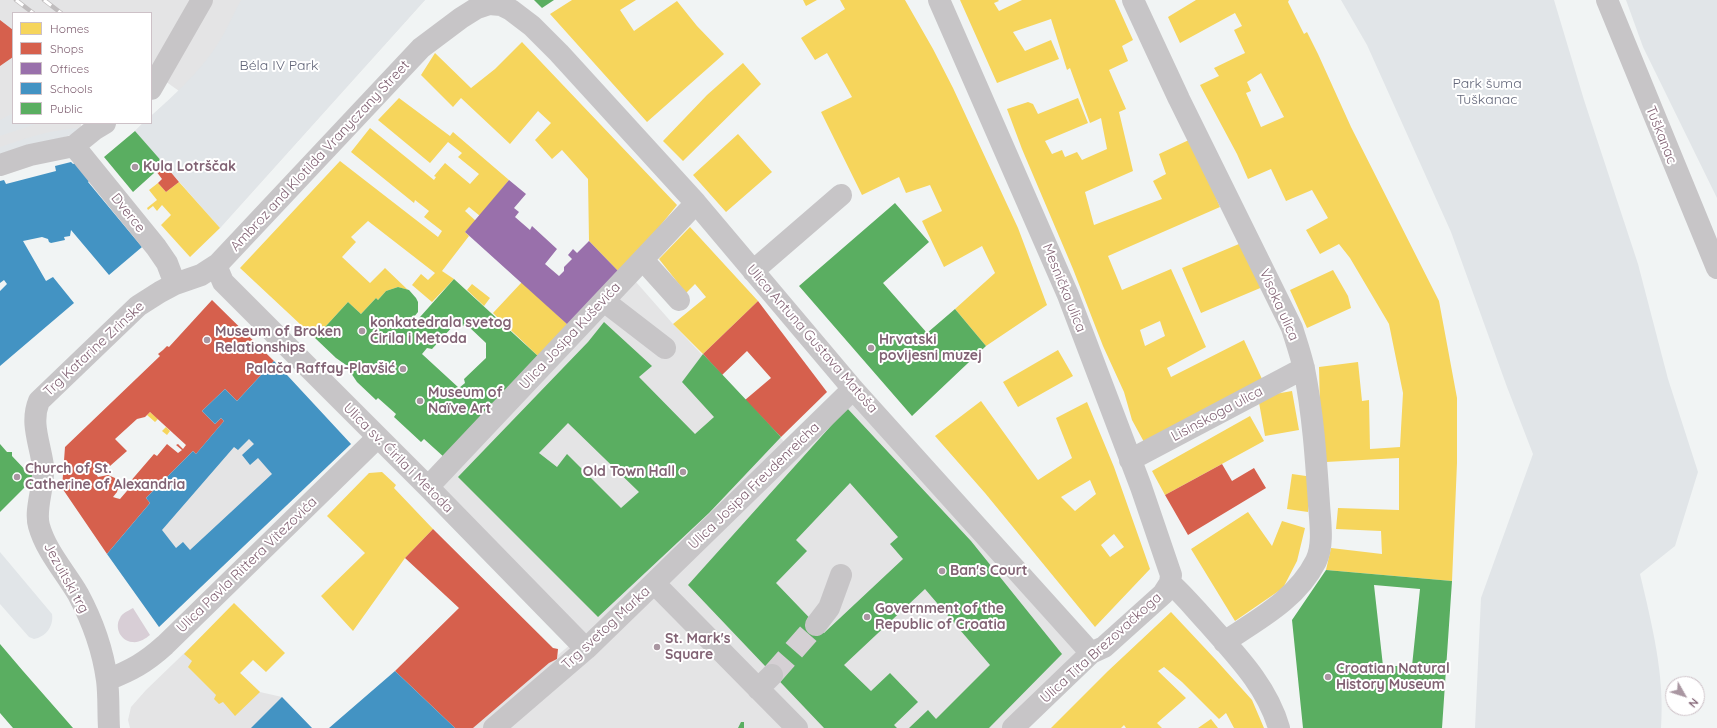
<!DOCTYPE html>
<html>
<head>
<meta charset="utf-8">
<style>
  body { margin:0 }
  #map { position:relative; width:1717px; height:728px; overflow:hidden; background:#f1f4f4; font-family:Quicksand,sans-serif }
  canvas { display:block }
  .legend { position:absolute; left:12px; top:12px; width:140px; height:112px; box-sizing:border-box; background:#fff; border:1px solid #cdc1c7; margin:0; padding:5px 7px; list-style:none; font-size:12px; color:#826374 }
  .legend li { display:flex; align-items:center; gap:8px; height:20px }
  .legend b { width:20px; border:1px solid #cdc1c7 }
  .north { position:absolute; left:1665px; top:676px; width:40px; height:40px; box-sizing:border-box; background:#fff; border:1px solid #cdc1c7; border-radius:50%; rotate:129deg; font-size:11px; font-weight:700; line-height:16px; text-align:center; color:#826374 }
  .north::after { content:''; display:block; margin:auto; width:14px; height:18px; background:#a996a1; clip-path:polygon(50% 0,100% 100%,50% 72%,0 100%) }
</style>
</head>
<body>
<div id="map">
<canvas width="1717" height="728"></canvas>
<ul class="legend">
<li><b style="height:11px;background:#f6d55c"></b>Homes</li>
<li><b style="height:11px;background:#d6604d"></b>Shops</li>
<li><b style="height:11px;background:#9970ab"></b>Offices</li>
<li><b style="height:11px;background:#4393c3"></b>Schools</li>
<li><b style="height:11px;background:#5aae61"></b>Public</li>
</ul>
<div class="north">N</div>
</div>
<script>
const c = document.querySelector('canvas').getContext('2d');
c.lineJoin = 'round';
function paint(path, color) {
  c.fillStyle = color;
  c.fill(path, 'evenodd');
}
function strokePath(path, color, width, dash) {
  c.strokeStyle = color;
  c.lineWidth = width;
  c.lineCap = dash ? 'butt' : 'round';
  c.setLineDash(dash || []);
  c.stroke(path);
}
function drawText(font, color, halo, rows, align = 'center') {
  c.font = font + ' Quicksand,sans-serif';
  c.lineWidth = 4;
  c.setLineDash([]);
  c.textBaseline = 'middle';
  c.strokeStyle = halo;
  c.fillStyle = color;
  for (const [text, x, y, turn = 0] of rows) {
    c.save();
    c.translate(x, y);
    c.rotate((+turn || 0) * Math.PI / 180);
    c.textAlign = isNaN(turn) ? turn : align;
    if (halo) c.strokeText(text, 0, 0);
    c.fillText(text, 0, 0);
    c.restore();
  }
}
paint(new Path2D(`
  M0,0H425L220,228L135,131L143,123H151V116L179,91L151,71V13H13V123H82L81,124V128L0,158Z
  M629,274L673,324L791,449L853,389L1091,653L1013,728H473L549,663L557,659L558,655L577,639L428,487Z
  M274,361L351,444L159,627L107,554Z
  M202,636L260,692L282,697L312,728H130L128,720L131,707L146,690Z`), '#e4e4e5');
paint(new Path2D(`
  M241,0H425L220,228L135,131L143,123H151V116C173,96 195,76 213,51C224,36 232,17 241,0Z
  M1341,0H1554L1584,100L1638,264L1668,379L1698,472L1675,546L1640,574C1652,625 1665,675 1661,728H1475L1481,598L1533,454L1507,387L1451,232L1367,45Z
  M1626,0H1717V198L1643,47Z
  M13,113V123H39L0,136V120Z
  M81,128L80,132L0,158V147C26,138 53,129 81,128Z
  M0,552L52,614C54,627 45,637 34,639L29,637L0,604Z`), '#e1e5e8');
paint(new Path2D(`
  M133,608L150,635C145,639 139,643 132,642C121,641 114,628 120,618C122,613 128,611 133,608Z`), '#d8ced6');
paint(new Path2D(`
  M572,0H636L620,10L634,31L677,1L697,26L724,54L647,122L550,14Z
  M803,0H817L806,6Z
  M840,0H905L933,49L953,88L1018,228L1047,305L986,346L955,309L995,273L982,246L944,267L922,221L942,211L930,185L906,193L899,177L862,195L821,112L852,97L827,53L815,60L801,38L845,9Z
  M960,0H998L999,1L994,3L999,11L1022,0H1115L1133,40L1122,46L1128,61L1109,70L1126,109L1119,112L1133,171L1085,192L1094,225L1162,199L1153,181L1166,174L1159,154L1191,139L1220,207L1108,256L1122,290L1171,269L1206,347L1167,368L1171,377L1244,340L1262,379L1144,442L1132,420L1124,392L1103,346L1073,269L1022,149L1007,109L1028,102L1033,104L1038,114L1078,98L1088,123L1045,141L1052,154L1062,150L1065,157L1077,152L1082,160L1107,149L1101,118L1090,123L1070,68L1067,70L1051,19L1013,32L1025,51L1051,40L1059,59L997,83ZM1160,321L1165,336L1145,346L1140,330Z
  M1196,0H1289L1288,2L1304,34L1307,32L1318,54L1351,127L1439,301L1457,398V463L1452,581L1326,570L1331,548L1382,554L1381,531L1336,529L1338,508L1399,510V458L1326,462L1320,408L1319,367L1358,362L1362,401L1369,400L1370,449L1400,447L1403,393L1389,324L1350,258L1339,244L1320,254L1306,230L1328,218L1312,190L1286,201L1271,169L1248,179L1237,154L1200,85L1219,76L1214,68L1245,53L1234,30L1242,26L1235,13L1180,43L1168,17ZM1261,73L1284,117L1261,127L1246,93L1251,91L1247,82Z
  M522,42L677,205L621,274L589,241L588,179L562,150L552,159L535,140L551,123L538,111L510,144L461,98L453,107L421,75L435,53L471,88L495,69Z
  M743,63L761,84L683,161L663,141L707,95Z
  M399,98L450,136L453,132L509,180L480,216L469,207L465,211L476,221L465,232L469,236L442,271L454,279L432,302L412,285L421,274L428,280L435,273L368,221L351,237L356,242L342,257L370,283L385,268L408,290L398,287L386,291L378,300L376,298L361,314L348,302L315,338L240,268L340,161L438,237L442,231L424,217L429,211L415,200L414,203L351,152L370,128L434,180L436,177L434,176L445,163L470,184L479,174L458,157L462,153L448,142L430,163L378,120Z
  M738,134L772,172L726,212L693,175Z
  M179,182L220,228L190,257L161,225L171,215L162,205L157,211L153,206L148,210L147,208L157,200L149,190L158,183L166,192Z
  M690,227L758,301L703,354L673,324L706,297L695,284L686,293L659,259Z
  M1246,241L1265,286L1201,313L1182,268Z
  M1333,270L1348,296L1351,308L1307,328L1290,290Z
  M522,282L568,325L539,357L493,313Z
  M472,284L490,298L484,306L467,290Z
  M1058,350L1073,376L1018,407L1003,382Z
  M1292,391L1299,430L1265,436L1258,397Z
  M981,401L1038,480L1072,458L1056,418L1087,402L1114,467L1150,569L1095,627L985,493L935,436ZM1090,480L1096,494L1075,511L1061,497ZM1114,534L1124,547L1110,557L1101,545Z
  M150,412L158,419L155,422L147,415Z
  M1250,416L1264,441L1165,495L1152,471Z
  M166,427L170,431L167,435L162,431Z
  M382,472L396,485L394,488L433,529L405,558L353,631L321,596L365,553L327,516L369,473Z
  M1292,474L1313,477L1308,512L1287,509Z
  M1248,512L1272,546L1282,521L1305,528L1297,561L1283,588L1235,621L1191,549Z
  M234,603L285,653L266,672L253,660L240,673L260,692L235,716L223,702L219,704L214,699L216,695L188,667L192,661L184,654Z
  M1171,612L1216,660L1252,700L1264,728H1234L1226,713L1219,719L1182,682L1164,667L1158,671L1186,698L1157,723L1162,728H1126L1124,725L1121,728H1051L1108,671Z
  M1211,719L1218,728H1198Z`), '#f6d55c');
paint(new Path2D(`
  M0,20L13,30V57L0,66Z
  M164,164L179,182L166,192L158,183L162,179L156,171Z
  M212,300L274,361L237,401L225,389L202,411L215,424L221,418L224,421L196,454L193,451L146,498L150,503L107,554L62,488L65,447L160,356L158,354L163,350L167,346L169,347ZM150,412L186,445L183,449L178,444L176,445L182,450L178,453L167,444L157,456L154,454L129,483L132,485L120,499L116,498L113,497L117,492L119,485L115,478L108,475L98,477L96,474L108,464L110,466L127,451L115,439L137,419L145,417Z
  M758,301L827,392L781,437L745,400L771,378L747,351L722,375L703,354Z
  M1222,464L1232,481L1254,468L1266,488L1188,535L1165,495Z
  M433,529L553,648L558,649L557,659L549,663L473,728H455L395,671L459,608L405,558Z`), '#d6604d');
paint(new Path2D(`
  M509,180L526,194L514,208L519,212L515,217L530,230L532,226L557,249L545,264L559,276L564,271V267L572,259L568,255L573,249L577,253L589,241L621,274L568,325L465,232Z`), '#9970ab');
paint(new Path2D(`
  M71,162L73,164L78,162L90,180L88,182L142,247L109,275L71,230L70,236L64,237L65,240L51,243L49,242L48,239L42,237L23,241L46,281L53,277L74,303L0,366V291L7,284L4,280L0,283V181L4,180L6,184L56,171L55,166Z
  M274,361L351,444L159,627L107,554L150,503L146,498L193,451L196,454L224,421L221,418L215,424L202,411L225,389L237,401ZM249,439L254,444L242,455L250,465L258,458L272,474L190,550L183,542L176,548L162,530L234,447L238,450Z
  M395,671L455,728H329Z
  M282,697L312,728H251Z`), '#4393c3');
paint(new Path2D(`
  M534,0H554L542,8Z
  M135,131L164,164L133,192L104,157Z
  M895,203L929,242L883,283L927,333L955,309L986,346L912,416L799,286Z
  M454,279L539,357L445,458L424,439L421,442L394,417L396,414L378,398L376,400L357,382L349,370V367L336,358L315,338L348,302L361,314L376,298L378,300L386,291L398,287L409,290L416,298L418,302V312L409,323L412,326ZM454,325L468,326L486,343V358L464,379L465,383L459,388L422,354L427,348L432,349Z
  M604,322L652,366L639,377L695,434L714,417L682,382L703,354L781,437L709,513L598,617L458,477L588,342ZM568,423L639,492L621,508L567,454L557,467L539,453Z
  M847,408L971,541L1062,654L989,728H909L928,710L936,719L990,665L925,589L844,665L871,691L890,673L918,702L894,725L897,728H824L688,585ZM850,483L898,537L890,544L903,559L824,633L776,583L807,551L796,540Z
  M0,444L7,452H12V456L30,475L31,474L36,479L31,485L29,483L0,512Z
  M1326,570L1452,581L1442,728H1303L1292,620ZM1374,585L1420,589L1412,666H1383Z
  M0,644L23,671L73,728H13L0,713Z
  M741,722H744V728H738Z`), '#5aae61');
strokePath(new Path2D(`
  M772,675L816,625`), '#d5d0d4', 22, [22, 11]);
strokePath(new Path2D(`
  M939,0L1068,295L1141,487L1171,575L1170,583L1163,594L1104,647L1091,653L1013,728
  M1133,0L1179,99L1292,328C1296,341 1301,355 1304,369C1313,413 1316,459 1319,504C1320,521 1324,545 1316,561C1297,599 1259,619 1224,642
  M1607,0L1717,268
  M151,89L202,0
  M74,146L156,247L167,263L175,284
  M0,165L30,155L74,146L95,129L105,123
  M643,260L679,300
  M218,264V270L223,282L428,487L586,649
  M753,271L841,195
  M604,301L665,348
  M1130,460L1304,368
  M428,487L696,203
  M654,583L853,389
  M1170,583C1184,595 1195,609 1208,623C1236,655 1267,686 1279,728
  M816,625L829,608L841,575
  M107,680C132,670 145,663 165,645L377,438
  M758,689L772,675
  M109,728C108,712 109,695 107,680C103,651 92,620 78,594C65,572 46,551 39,526C34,509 45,485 43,466C40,443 30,423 39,401L138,306L160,292L175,284L201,275L218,264L421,48L461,18L477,8L489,4L501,5L511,10L532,26L559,53L696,203L853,389L1091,653
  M494,728L586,649L654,583L797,728`), '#c7c5c7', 22);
const rail = new Path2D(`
  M16,0L33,13
  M44,0L61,13`);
strokePath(rail, '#c0bdbe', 4.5);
strokePath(rail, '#fff', 3, [9]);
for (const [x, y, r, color] of [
  [135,167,4,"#a996a1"],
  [362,331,4,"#a996a1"],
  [207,340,4,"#a996a1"],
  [871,348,4,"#a996a1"],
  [403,369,4,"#a996a1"],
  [420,401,4,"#a996a1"],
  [683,472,4,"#a996a1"],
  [17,477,4,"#a996a1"],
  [942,571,4,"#a996a1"],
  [867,617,4,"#a996a1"],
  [657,647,4,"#a996a1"],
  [1328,677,4,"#a996a1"]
]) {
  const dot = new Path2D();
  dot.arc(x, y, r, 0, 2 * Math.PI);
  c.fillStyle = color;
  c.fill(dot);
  strokePath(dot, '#fff', 1.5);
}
drawText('14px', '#626679', '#fff', [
  ["Béla IV Park",279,66],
  ["Park šuma",1487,84],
  ["Tuškanac",1487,100]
]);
drawText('14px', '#826374', '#fff', [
  ["Tuškanac",1661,135,68],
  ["Ambroz and Klotilda Vranyczany Street",320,156,-47],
  ["Dverce",128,213,51],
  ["Mesnička ulica",1064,288,68],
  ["Visoka ulica",1279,305,66],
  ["Ulica Josipa Kuševića",570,336,-47],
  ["Ulica Antuna Gustava Matoša",812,339,49],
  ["Trg Katarine Zrinske",94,349,-43],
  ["Lisinskoga ulica",1217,414,-28],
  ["Ulica sv. Ćirila i Metoda",398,458,45],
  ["Ulica Josipa Freudenreicha",754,486,-44],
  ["Ulica Pavla Rittera Vitezovića",247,565,-44],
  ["Jezuitski trg",66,578,61],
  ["Trg svetog Marka",606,628,-43],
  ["Ulica Tita Brezovačkoga",1101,648,-42]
]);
drawText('bold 14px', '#826374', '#fff', [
  ["Kula Lotrščak",143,167],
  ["konkatedrala svetog",370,323],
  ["Ćirila i Metoda",370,339],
  ["Museum of Broken",215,332],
  ["Relationships",215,348],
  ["Hrvatski",879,340],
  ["povijesni muzej",879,356],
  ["Palača Raffay-Plavšić",395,369,"right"],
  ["Museum of",428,393],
  ["Naïve Art",428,409],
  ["Church of St.",25,469],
  ["Catherine of Alexandria",25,485],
  ["Old Town Hall",675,472,"right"],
  ["Ban's Court",950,571],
  ["Government of the",875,609],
  ["Republic of Croatia",875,625],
  ["St. Mark's",665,639],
  ["Square",665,655],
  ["Croatian Natural",1336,669],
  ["History Museum",1336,685]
], 'left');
</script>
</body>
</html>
